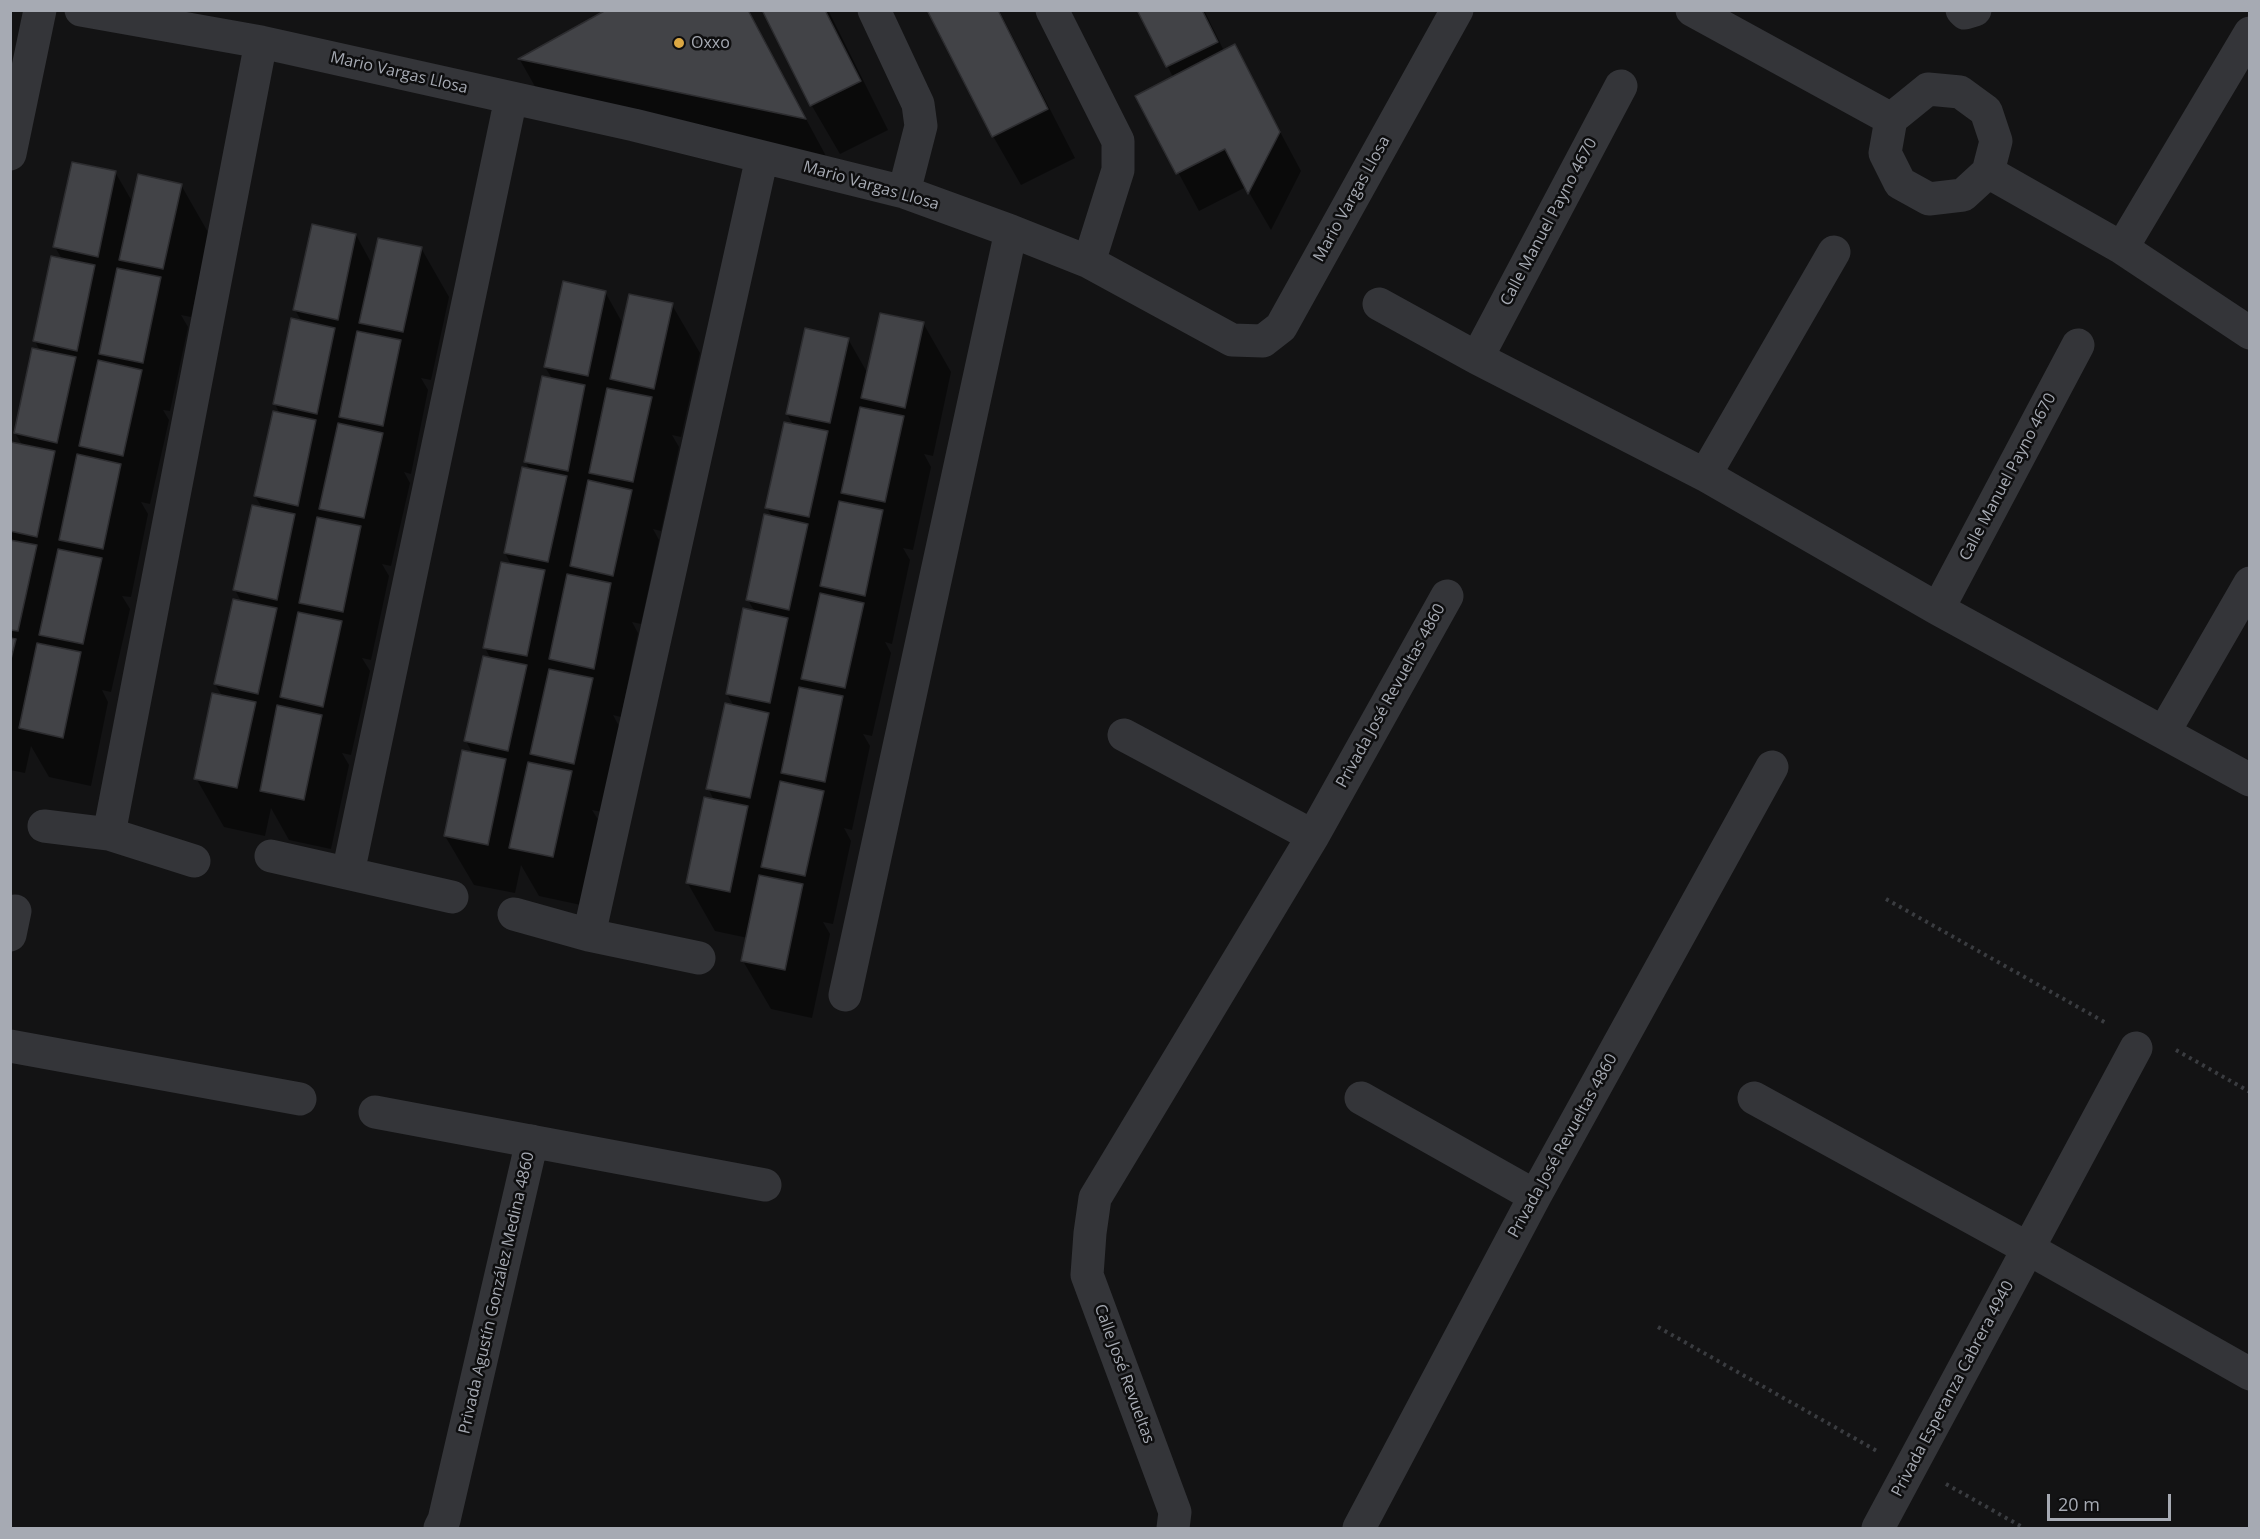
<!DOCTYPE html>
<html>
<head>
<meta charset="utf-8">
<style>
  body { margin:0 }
  #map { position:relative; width:2260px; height:1539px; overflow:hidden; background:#131314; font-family:"Open Sans",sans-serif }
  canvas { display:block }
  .frame { position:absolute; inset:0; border:12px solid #a6aab3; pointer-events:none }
  .scale { position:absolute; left:2047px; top:1494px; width:124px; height:27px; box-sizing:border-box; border:3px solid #a6aab3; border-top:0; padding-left:8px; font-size:18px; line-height:21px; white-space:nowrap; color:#a6aab3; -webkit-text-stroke:4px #0e0e0f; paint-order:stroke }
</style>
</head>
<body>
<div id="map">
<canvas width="2260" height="1539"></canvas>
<div class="frame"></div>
<div class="scale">20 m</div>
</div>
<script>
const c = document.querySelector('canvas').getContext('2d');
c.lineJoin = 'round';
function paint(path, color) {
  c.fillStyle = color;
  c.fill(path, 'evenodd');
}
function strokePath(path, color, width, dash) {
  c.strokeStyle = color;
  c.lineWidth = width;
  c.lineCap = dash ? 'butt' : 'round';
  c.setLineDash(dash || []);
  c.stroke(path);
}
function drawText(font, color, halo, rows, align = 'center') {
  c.font = font + ' "Open Sans",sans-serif';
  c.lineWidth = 5;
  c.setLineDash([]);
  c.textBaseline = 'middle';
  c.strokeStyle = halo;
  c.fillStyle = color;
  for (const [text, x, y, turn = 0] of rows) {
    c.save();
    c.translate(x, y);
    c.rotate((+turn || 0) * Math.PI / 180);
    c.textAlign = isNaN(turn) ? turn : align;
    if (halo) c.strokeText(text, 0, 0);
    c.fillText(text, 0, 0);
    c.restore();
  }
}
paint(new Path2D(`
  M609,10H747L826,156L541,97L520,60Z
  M764,10H828L888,130L840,154L812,106Z
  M929,10H999L1075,158L1021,185L993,136Z
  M1139,10H1204L1224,51L1234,46L1301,171L1271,230L1246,187L1199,211L1137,96L1173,77Z
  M115,172L133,203L181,185L209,234L191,317L181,315L188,327L170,411L163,410L169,420L150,504L141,502L148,514L131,597L122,596L130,609L111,692L102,690L108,702L91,786L49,777L31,746L25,773L10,770V451L12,444L23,446L15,433L40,351L35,341L62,259L55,247Z
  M356,235L373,266L421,248L449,297L431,380L421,378L428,390L411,474L404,472L410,483L391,566L382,564L389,576L371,660L362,658L370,671L351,755L342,753L349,765L331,849L289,840L271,808L265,836L224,827L196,778L223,697L215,684L242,603L235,590L263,509L255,496L280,414L275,404L302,322L295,310Z
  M605,292L623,324L672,305L700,353L681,437L672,435L679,447L661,531L653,529L659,540L641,624L632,622L638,633L621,717L613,715L620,728L602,812L592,810L599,821L581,905L539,896L521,865L515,893L474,885L445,836L473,754L466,741L491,659L485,648L512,566L505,553L530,470L525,461L553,380L545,367Z
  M923,323L951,372L933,456L924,454L931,467L913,550L903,548L910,560L892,644L885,642L891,653L872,736L863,734L870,746L852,830L844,828L851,841L833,924L823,922L830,934L812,1018L771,1009L743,961L748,938L715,931L687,882L714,800L708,788L734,706L727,694L755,612L748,600L773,518L767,508L794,426L787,414L848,339L868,374Z`), '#0007');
const building = new Path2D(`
  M606,10H748L806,119L518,59Z
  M762,10H825L861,81L810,106Z
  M927,10H998L1048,109L992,137Z
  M1137,10H1202L1218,42L1166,67Z
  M1235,44L1280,132L1248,194L1225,149L1176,174L1135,96Z
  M72,162L116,171L98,257L53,247Z
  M138,174L182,184L163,269L119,260Z
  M312,224L356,234L338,320L293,310Z
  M378,238L422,247L403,332L359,323Z
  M51,256L95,265L77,351L33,341Z
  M117,268L161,277L143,363L99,354Z
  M563,281L606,291L588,376L544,367Z
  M629,294L673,303L654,389L610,379Z
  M880,313L924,322L905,408L861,398Z
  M291,318L335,328L317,414L273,404Z
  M805,328L849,338L830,423L786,414Z
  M357,331L401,340L383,426L339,417Z
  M32,348L76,357L57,443L14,433Z
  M98,360L142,370L123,456L79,446Z
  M542,376L585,385L568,471L524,462Z
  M607,388L652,397L633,482L589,473Z
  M860,407L904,416L885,502L841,493Z
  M273,411L316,420L298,506L254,496Z
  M784,422L828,431L809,517L765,508Z
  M338,423L383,433L364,518L319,509Z
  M11,442L55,451L37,537L10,531Z
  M77,454L121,464L103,549L59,540Z
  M522,467L567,476L548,562L504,553Z
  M588,480L632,490L613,576L570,566Z
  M839,501L883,510L865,596L820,586Z
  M252,505L295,514L277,600L233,590Z
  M764,514L808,524L789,610L746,600Z
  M317,517L361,526L343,612L299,603Z
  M10,540L37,545L18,631L10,630Z
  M58,549L102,558L83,644L39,635Z
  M501,562L545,570L527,656L483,648Z
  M567,574L611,583L594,669L549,659Z
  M820,593L864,603L845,688L801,679Z
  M233,599L277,608L258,694L214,684Z
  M743,608L788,618L770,703L726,694Z
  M298,612L342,621L323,707L280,697Z
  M10,638L16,639L10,663Z
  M37,643L81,652L63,738L19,728Z
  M483,656L527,665L508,751L464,741Z
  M549,669L593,678L574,764L530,754Z
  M799,687L843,696L825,782L781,773Z
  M212,693L256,702L237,788L194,779Z
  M725,703L769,713L750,798L706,789Z
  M277,705L322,715L304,800L260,791Z
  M462,750L506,759L488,845L444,836Z
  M528,762L572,771L553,857L509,848Z
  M780,781L824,791L805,876L761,867Z
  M704,797L748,806L730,892L686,883Z
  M759,875L803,884L785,970L741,961Z`);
paint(building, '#424347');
strokePath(building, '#2d2d30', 1.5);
strokePath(new Path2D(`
  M1886,899L2108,1024
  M2176,1050L2250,1092
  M1658,1327L1877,1451
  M1946,1484L2024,1528`), '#3a3c40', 4, [3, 4.5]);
strokePath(new Path2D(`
  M81,10L261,42L634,125L904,192L1011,231L1089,262L1232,340L1263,341L1281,327L1457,10
  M874,10L918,104L921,126L904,192
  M1052,10L1118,141V170L1089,262
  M1692,10L1891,119
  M1962,10L1965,13L1975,10
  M1928,89L1960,92L1986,111L1996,141L1988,172L1963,195L1929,199L1900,183L1885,153L1891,119Z
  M10,154L40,10
  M1988,172L2122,248L2250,333
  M2122,248L2250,33
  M1379,304L1477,358L1705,475L1938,609L2250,780
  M1477,358L1621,86
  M1705,475L1834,252
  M1938,609L2078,345
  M2164,732L2250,583
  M1124,735L1313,836
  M44,826L109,834L194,861
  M109,834L261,42
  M271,856L452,897
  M348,873L511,98
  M514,914L589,935L699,958
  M10,935L15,911
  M589,935L762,157
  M845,995L1011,231
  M10,1046L300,1099
  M1361,1098L1535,1196
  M1754,1098L2029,1249L2250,1374
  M375,1112L765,1185
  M440,1528L444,1520L532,1141
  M1173,1528L1175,1512L1087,1275L1090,1233L1095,1198L1313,836L1447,596
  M1359,1528L1535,1196L1772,767
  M1878,1528L2136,1048`), '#343539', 33);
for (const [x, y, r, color] of [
  [679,43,6,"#dca843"]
]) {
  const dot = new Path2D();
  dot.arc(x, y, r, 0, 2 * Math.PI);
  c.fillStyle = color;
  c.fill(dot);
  strokePath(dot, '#0e0e0f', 2);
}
drawText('16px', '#a6aab3', '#0e0e0f', [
  ["Oxxo",691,43]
], 'left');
drawText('16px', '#a6aab3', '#0e0e0f', [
  ["Mario Vargas Llosa",399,73,13],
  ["Mario Vargas Llosa",871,186,16],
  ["Mario Vargas Llosa",1352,199,-61],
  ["Calle Manuel Payno 4670",1549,222,-62],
  ["Calle Manuel Payno 4670",2008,477,-62],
  ["Privada José Revueltas 4860",1391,696,-61],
  ["Privada José Revueltas 4860",1563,1146,-61],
  ["Privada Agustín González Medina 4860",497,1293,-77],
  ["Calle José Revueltas",1124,1374,70],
  ["Privada Esperanza Cabrera 4940",1953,1389,-62]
]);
</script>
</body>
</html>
